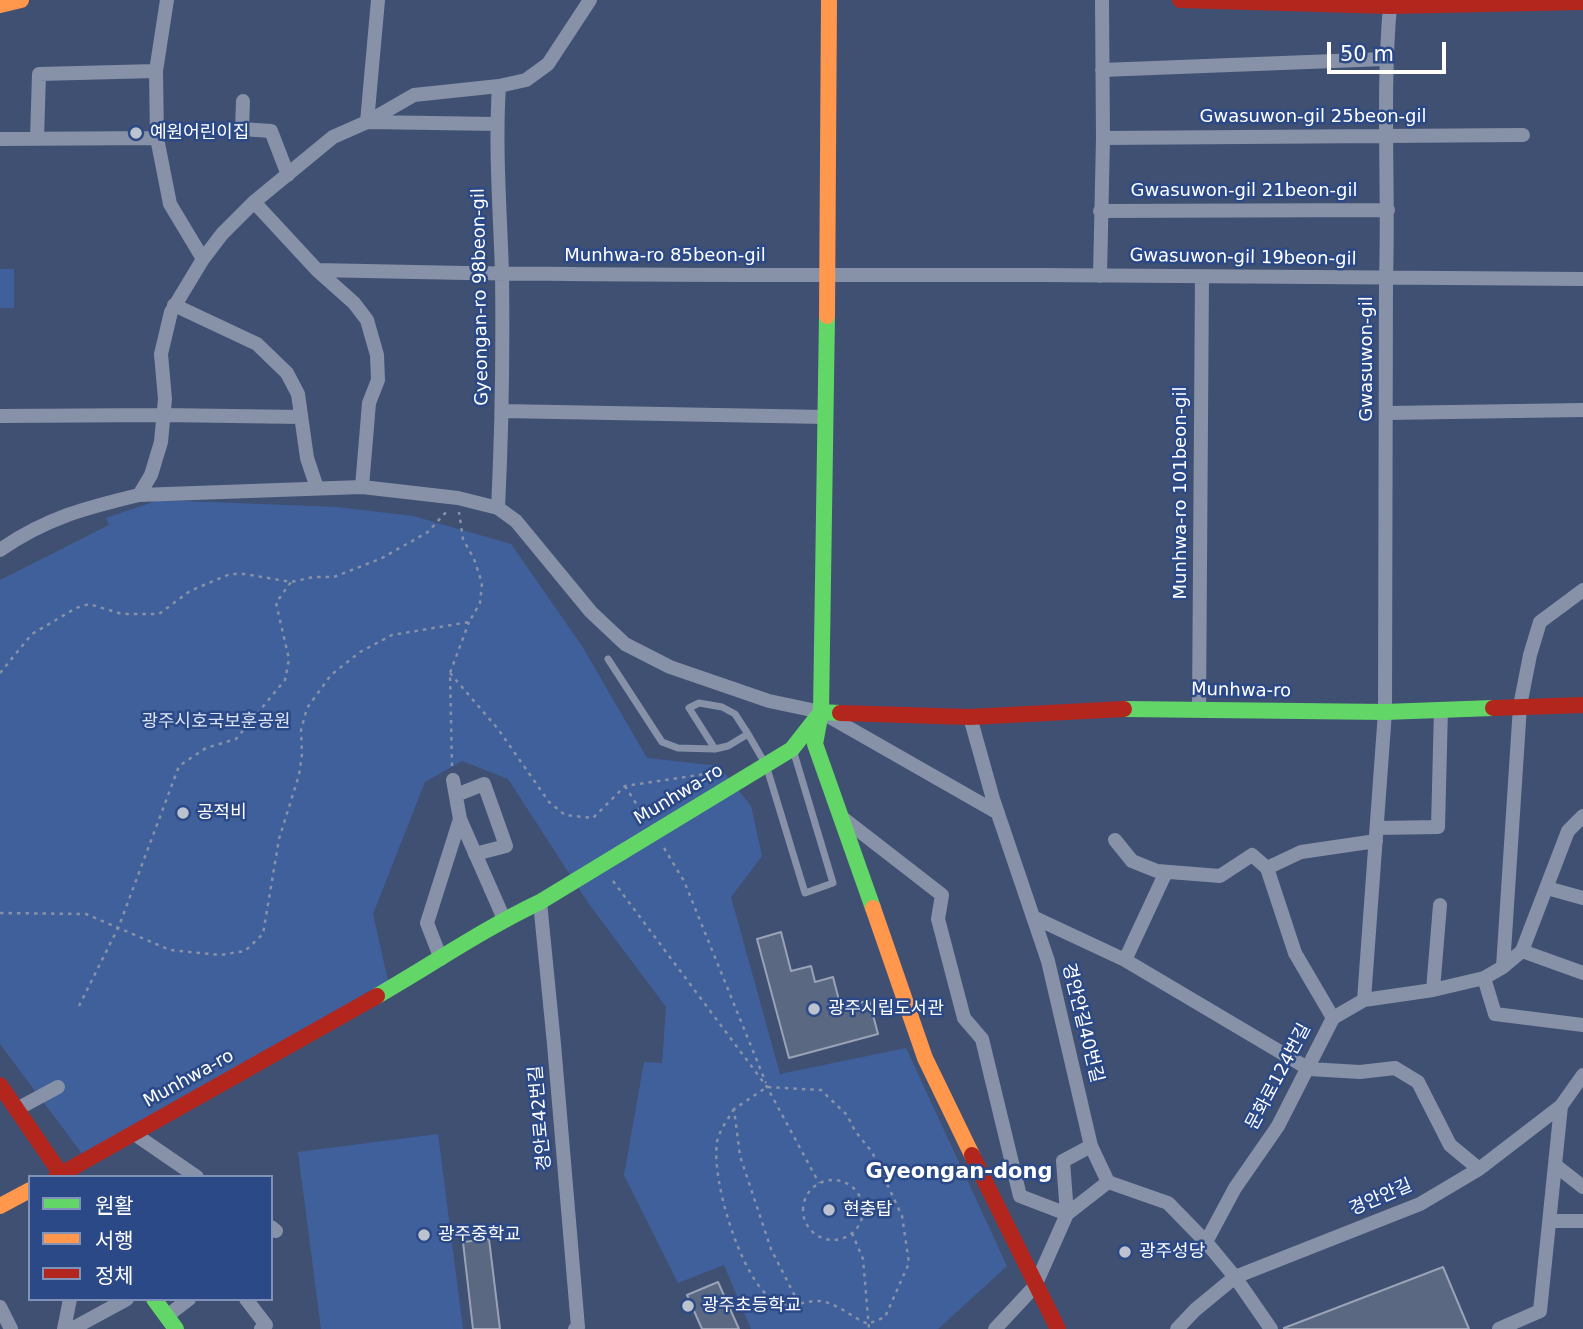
<!DOCTYPE html>
<html>
<head>
<meta charset="utf-8">
<style>
  body { margin:0 }
  #map { position:relative; width:1583px; height:1329px; overflow:hidden; background:#405072; font-family:"DejaVu Sans","Noto Sans KR",sans-serif }
  canvas { display:block }
  .legend { position:absolute; left:28px; top:1175px; width:245px; height:126px; box-sizing:border-box; background:#2b4987; border:2px solid #8092b7; margin:0; padding:9px 12px; list-style:none; font-size:21px; color:#fff }
  .legend li { display:flex; align-items:center; gap:14px; height:35px }
  .legend b { width:35px; border:2px solid #8092b7 }
  .scale { position:absolute; left:1327px; top:42px; width:119px; height:32px; box-sizing:border-box; border:4px solid #fff; border-top:0; padding-left:9px; font-size:21px; line-height:24px; white-space:nowrap; color:#fff; -webkit-text-stroke:5px #2b4987; paint-order:stroke }
</style>
</head>
<body>
<div id="map">
<canvas width="1583" height="1329"></canvas>
<ul class="legend">
<li><b style="height:9px;background:#63d668"></b>원활</li>
<li><b style="height:9px;background:#ff974d"></b>서행</li>
<li><b style="height:9px;background:#b3261e"></b>정체</li>
</ul>
<div class="scale">50 m</div>
</div>
<script>
const c = document.querySelector('canvas').getContext('2d');
c.lineJoin = 'round';
function paint(path, color) {
  c.fillStyle = color;
  c.fill(path, 'evenodd');
}
function strokePath(path, color, width, dash) {
  c.strokeStyle = color;
  c.lineWidth = width;
  c.lineCap = dash ? 'butt' : 'round';
  c.setLineDash(dash || []);
  c.stroke(path);
}
function drawText(font, color, halo, rows, align = 'center') {
  c.font = font + ' "DejaVu Sans","Noto Sans KR",sans-serif';
  c.lineWidth = 5;
  c.setLineDash([]);
  c.textBaseline = 'middle';
  c.strokeStyle = halo;
  c.fillStyle = color;
  for (const [text, x, y, turn = 0] of rows) {
    c.save();
    c.translate(x, y);
    c.rotate((+turn || 0) * Math.PI / 180);
    c.textAlign = isNaN(turn) ? turn : align;
    if (halo) c.strokeText(text, 0, 0);
    c.fillText(text, 0, 0);
    c.restore();
  }
}
paint(new Path2D(`
  M0,269H14V308H0Z
  M159,500L337,507L413,516L511,544L582,646L647,758L719,766L751,806L762,856L731,897L780,1074L906,1048L1007,1266L938,1329H751L724,1265L678,1283L624,1175L644,1062L662,1063L666,1007L589,904L508,779L462,761L425,782L373,914L388,981L86,1159L0,1044V580L109,525L106,518Z
  M438,1134L463,1329H321L298,1152Z`), '#40609c');
const building = new Path2D(`
  M781,932L791,971L811,966L815,982L833,977L841,1008L869,1000L878,1034L789,1058L757,939Z
  M489,1239L500,1329H473L463,1242Z
  M1443,1267L1469,1329H1284V1328Z
  M718,1282L739,1329H702L687,1295Z`);
paint(building, '#5b6882');
strokePath(building, '#9aa3b6', 2);
strokePath(new Path2D(`
  M0,673L32,634L76,608L89,604L122,614H159L190,591L230,574H245L291,582L313,577H334L382,558L428,532L447,511
  M450,673L498,729L549,802L565,815L593,818L625,786L718,772
  M452,766L450,673L469,622
  M625,786L644,816
  M664,848L684,881L766,1083
  M613,881L767,1087L819,1183
  M0,913L86,914L170,950L220,955L245,951L263,934L279,839L299,775L302,754L301,730L307,708L331,675L360,652L392,635L469,622L480,603L482,583L474,559L463,539L459,512
  M79,1006L119,926L179,766L206,748L236,739L285,680L289,659L276,603L291,582
  M734,1109C728,1119 719,1131 717,1142C711,1180 741,1279 773,1300C790,1310 805,1300 820,1301C837,1303 853,1318 868,1324L885,1317L909,1263L902,1216L872,1152L855,1131L847,1115L821,1090L767,1087L734,1109L740,1156L771,1249L800,1306
  M803 1210a30 30 0 1 1 60 0a30 30 0 1 1-60 0Z
  M852,1233L863,1259L869,1329`), '#8791a8', 2.5, [3.5, 5]);
strokePath(new Path2D(`
  M608,659L662,742L678,748L715,749L728,746L748,734
  M715,749L689,708L699,703L722,707L735,714L748,734L766,765L805,893L833,883L794,753`), '#8791a8', 7);
strokePath(new Path2D(`
  M167,0L156,71L157,138L170,204L203,259
  M378,0L367,122L497,124
  M1102,70L1385,59
  M243,101L242,129L271,131L288,175
  M1103,138L1523,135
  M0,139L157,138
  M37,139L39,74L156,71
  M254,202L317,270L354,303L367,320L377,355L378,380L369,403L362,487
  M1100,211L1388,210
  M317,270C559,276 800,275 1042,275C1223,276 1403,279 1583,279
  M1100,276L1103,138L1102,0
  M174,305L257,344L287,373L298,394L307,458L317,488
  M502,411L825,417
  M1387,413L1583,410
  M0,416L163,415L301,417
  M139,495L362,487L458,498L498,508L516,521L591,612L625,644L670,667L769,701L821,712L998,813
  M498,508C502,429 503,351 502,273C500,210 495,148 499,86
  M0,550C46,518 85,508 139,495L151,475L161,442L165,399L161,354L171,312L203,259L222,234L254,202L333,137L367,122L414,95L499,86L526,80L548,64L590,0
  M1199,709L1202,277
  M970,717L993,799L1048,961L1091,1146L1108,1182L1168,1203L1206,1242L1235,1277L1271,1329
  M453,780L460,819L504,919
  M456,795L484,784L506,846L475,854
  M844,819L942,895L938,919L964,1018L982,1039L1020,1196L1067,1214L1108,1182
  M1377,828L1438,827L1441,709
  M1115,840L1132,861L1157,871L1220,876L1252,855L1267,868
  M1547,888L1583,898
  M540,902L554,1044L578,1327L575,1329
  M1033,917L1125,960L1309,1069L1360,1072L1395,1068L1418,1082L1450,1145L1479,1169
  M1522,951L1583,973
  M441,959L427,923L460,819
  M1125,960L1166,872
  M1503,967L1520,706L1530,655L1540,622L1583,590
  M1484,978L1495,1014L1583,1025
  M1433,990L1440,905
  M1364,1000L1385,712L1386,279C1389,188 1382,96 1390,6
  M1333,1018L1295,953L1267,868L1301,852L1376,841
  M17,1109L58,1087
  M133,1133L197,1177
  M1555,1165L1583,1187
  M1550,1221H1583
  M271,1227L276,1231
  M1206,1242L1235,1188L1278,1126L1333,1018L1364,1000L1433,990L1484,978L1503,967L1522,951L1568,831L1583,816
  M246,1299L266,1325L261,1329
  M0,1307L11,1329
  M167,1316L189,1299
  M64,1329L70,1299
  M72,1329L127,1299
  M995,1329L1035,1286L1067,1214L1063,1161L1091,1146
  M1177,1329L1195,1310L1235,1277L1420,1204L1479,1169L1561,1106L1583,1075
  M1499,1329L1540,1311L1561,1106`), '#8791a8', 14);
strokePath(new Path2D(`
  M827,316L821,712L815,744L873,908
  M1124,709L1385,712L1493,708
  M377,996C431,965 483,929 540,902L792,749L821,712L840,713
  M154,1299L176,1329`), '#63d668', 16);
strokePath(new Path2D(`
  M0,5L21,0
  M827,316L829,0
  M873,908L925,1058L972,1155
  M0,1206L30,1190`), '#ff974d', 16);
strokePath(new Path2D(`
  M1180,0L1390,6L1583,2
  M1493,708L1583,705
  M840,713L970,717L1124,709
  M0,1085L63,1177
  M972,1155L1058,1329
  M56,1177L377,996`), '#b3261e', 16);
for (const [x, y, r, color] of [
  [136,133,7,"#bcc2ce"],
  [183,813,7,"#bcc2ce"],
  [814,1009,7,"#bcc2ce"],
  [829,1210,7,"#bcc2ce"],
  [424,1235,7,"#bcc2ce"],
  [1125,1252,7,"#bcc2ce"],
  [688,1306,7,"#bcc2ce"]
]) {
  const dot = new Path2D();
  dot.arc(x, y, r, 0, 2 * Math.PI);
  c.fillStyle = color;
  c.fill(dot);
  strokePath(dot, '#2b4987', 2.5);
}
drawText('18px', '#fff', '#2b4987', [
  ["Gwasuwon-gil 25beon-gil",1313,117],
  ["Gwasuwon-gil 21beon-gil",1244,191],
  ["Munhwa-ro 85beon-gil",665,256],
  ["Gwasuwon-gil 19beon-gil",1243,258,1],
  ["Gyeongan-ro 98beon-gil",481,297,-91],
  ["Gwasuwon-gil",1367,359,-90],
  ["Munhwa-ro 101beon-gil",1181,493,-90],
  ["Munhwa-ro",1241,691,1],
  ["Munhwa-ro",679,795,-31],
  ["경안안길40번길",1082,1023,76],
  ["문화로124번길",1279,1077,-62],
  ["Munhwa-ro",189,1079,-29],
  ["경안로42번길",541,1118,-95],
  ["경안안길",1381,1198,-23]
]);
drawText('18px', '#fff', '#2b4987', [
  ["예원어린이집",150,133],
  ["공적비",197,813],
  ["광주시립도서관",828,1009],
  ["현충탑",843,1210],
  ["광주중학교",438,1235],
  ["광주성당",1139,1252],
  ["광주초등학교",702,1306]
], 'left');
drawText('18px', '#dbe4f6', '#2b4987', [
  ["광주시호국보훈공원",216,722]
]);
drawText('bold 21px', '#fff', '#2b4987', [
  ["Gyeongan-dong",959,1173]
]);
</script>
</body>
</html>
